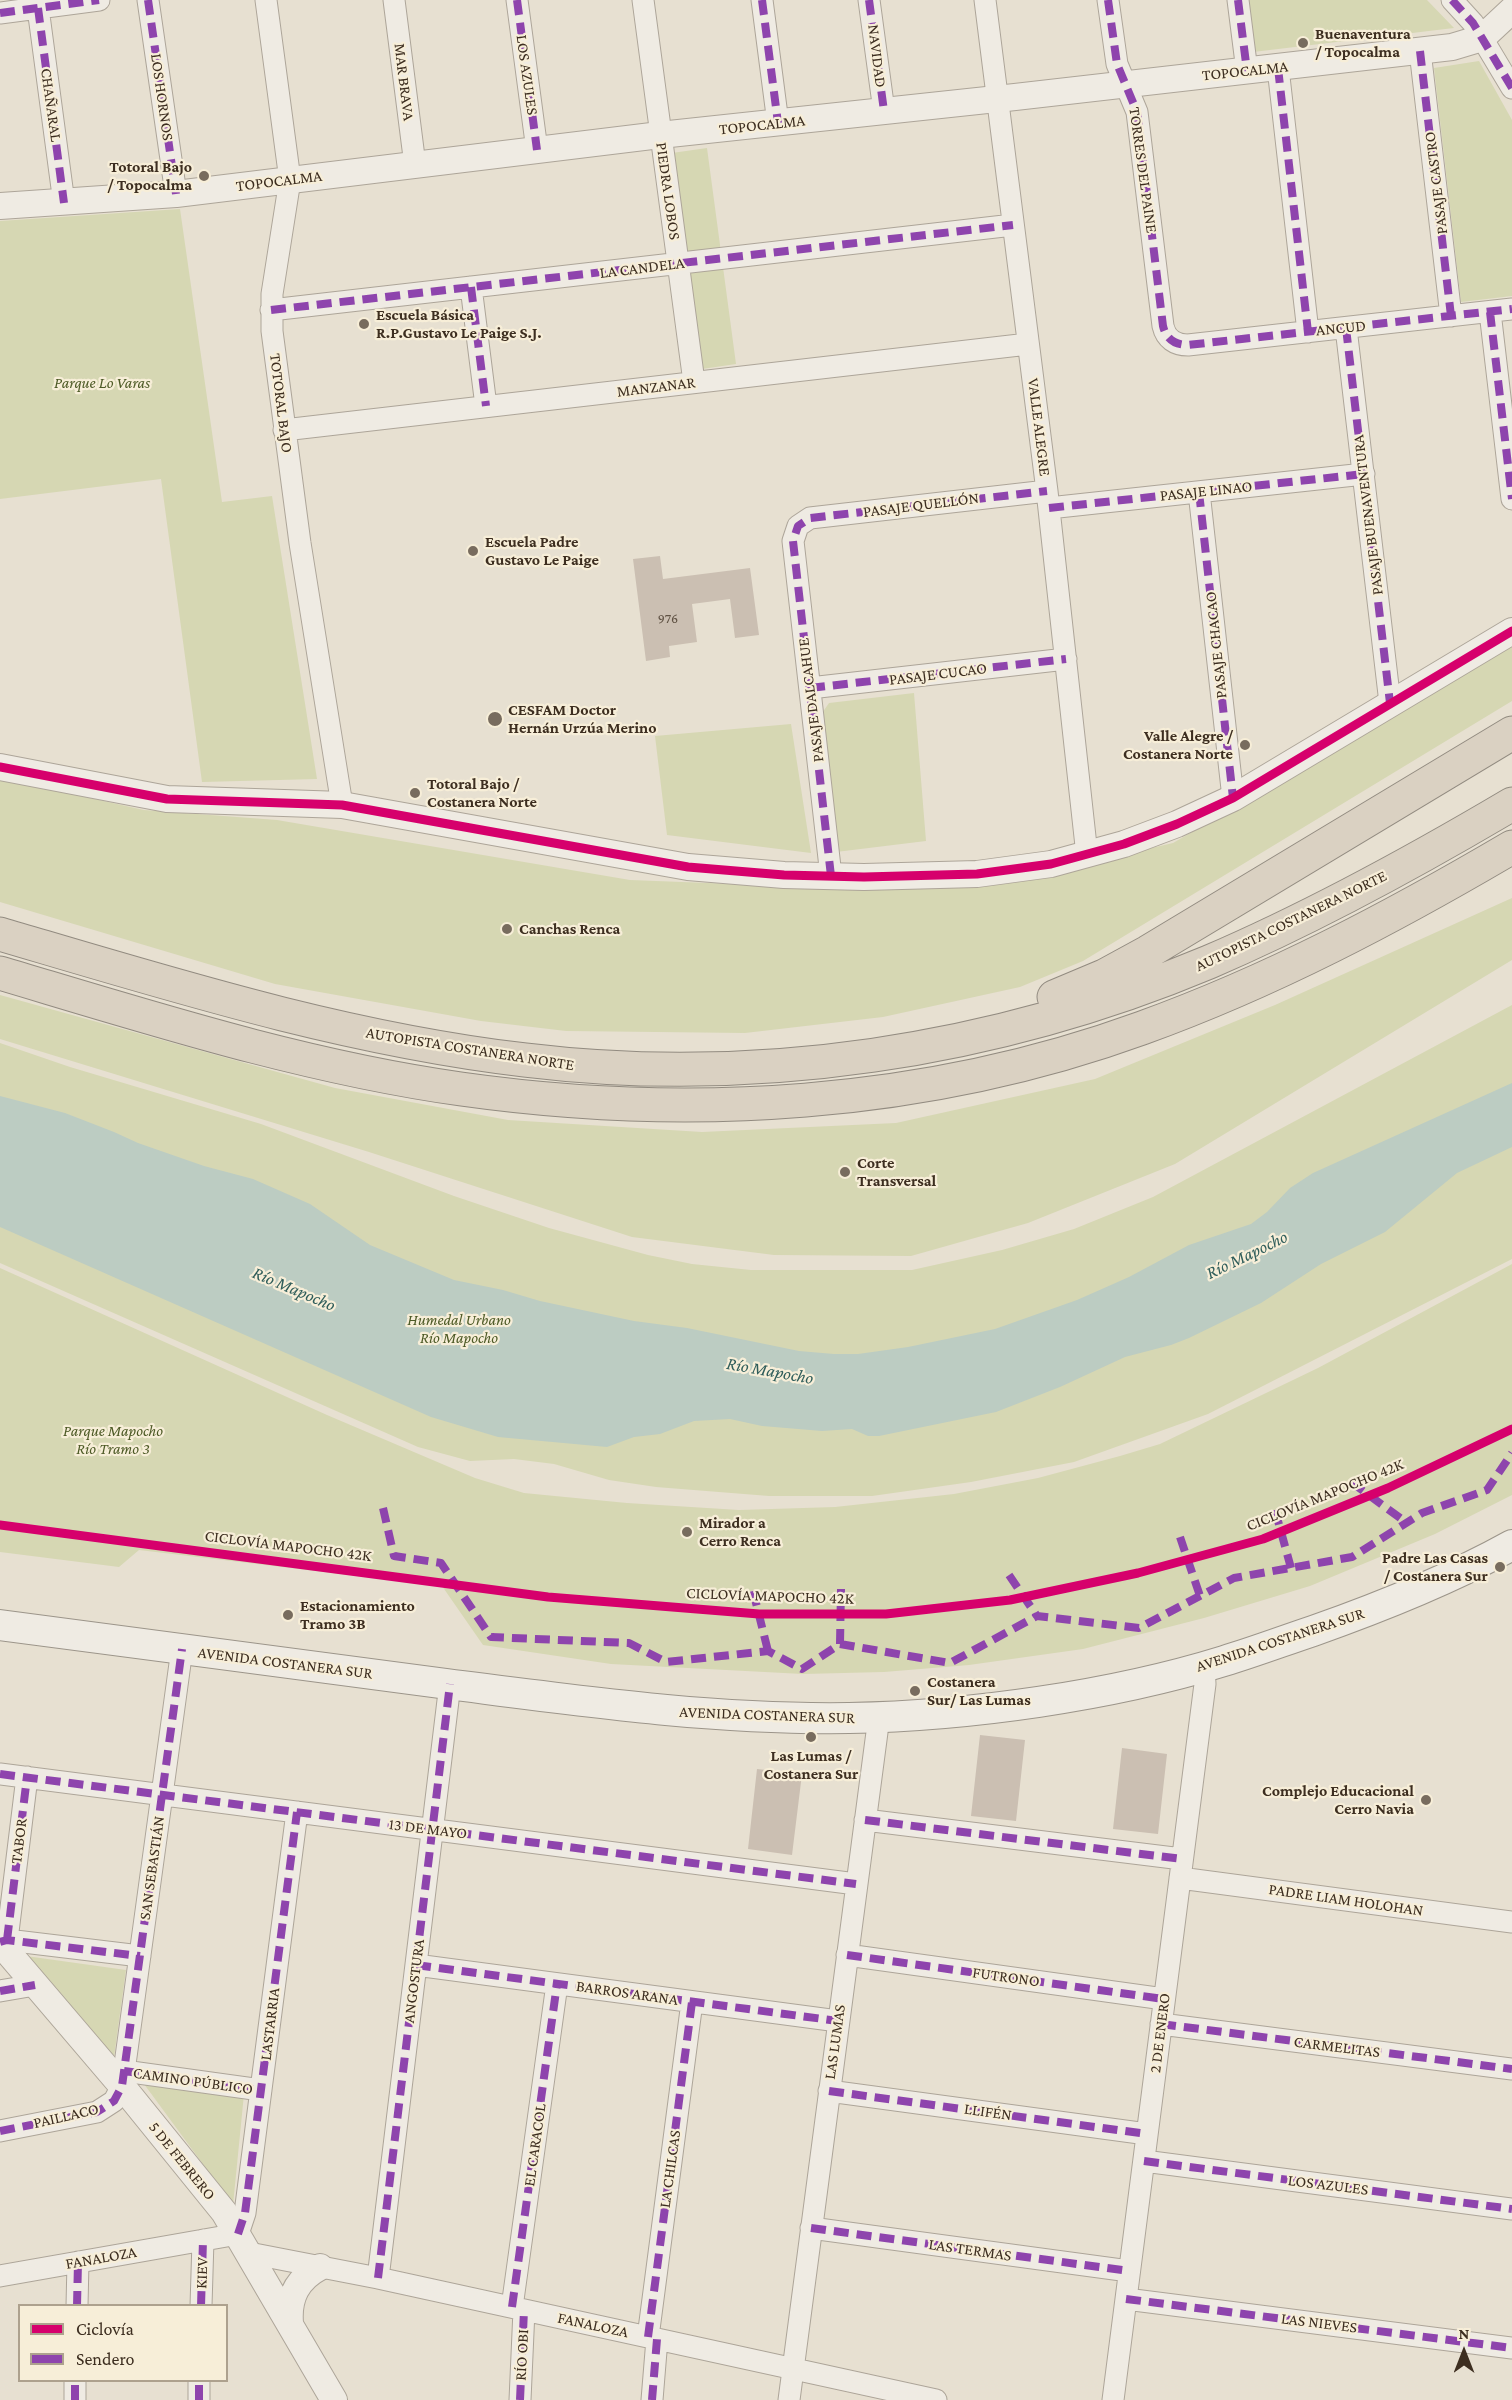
<!DOCTYPE html>
<html>
<head>
<meta charset="utf-8">
<style>
  body { margin:0 }
  #map { position:relative; width:1512px; height:2400px; overflow:hidden; background:#e7e0d1; font-family:"Crimson Pro",serif }
  canvas { display:block }
  .legend { position:absolute; left:18px; top:2304px; width:210px; height:78px; box-sizing:border-box; background:#f7eed8; border:2px solid #ada18e; margin:0; padding:8px 10px; list-style:none; font-size:18px; color:#3d2e20 }
  .legend li { display:flex; align-items:center; gap:12px; height:30px }
  .legend b { width:30px; border:2px solid #ada18e }
  .north { position:absolute; left:1434px; top:2322px; width:60px; height:60px; -webkit-text-stroke:4px #f7eed8; paint-order:stroke; rotate:0deg; font-size:16px; font-weight:700; line-height:24px; text-align:center; color:#3d2e20 }
  .north::after { content:''; display:block; margin:auto; width:21px; height:27px; background:#3d2e20; clip-path:polygon(50% 0,100% 100%,50% 72%,0 100%) }
</style>
</head>
<body>
<div id="map">
<canvas width="1512" height="2400"></canvas>
<ul class="legend">
<li><b style="height:8px;background:#d6006c"></b>Ciclovía</li>
<li><b style="height:8px;background:#8e44ad"></b>Sendero</li>
</ul>
<div class="north">N</div>
</div>
<script>
const c = document.querySelector('canvas').getContext('2d');
c.lineJoin = 'round';
function paint(path, color) {
  c.fillStyle = color;
  c.fill(path, 'evenodd');
}
function strokePath(path, color, width, dash) {
  c.strokeStyle = color;
  c.lineWidth = width;
  c.lineCap = dash ? 'butt' : 'round';
  c.setLineDash(dash || []);
  c.stroke(path);
}
function drawText(font, color, halo, rows, align = 'center') {
  c.font = font + ' "Crimson Pro",serif';
  c.lineWidth = 4.5;
  c.setLineDash([]);
  c.textBaseline = 'middle';
  c.strokeStyle = halo;
  c.fillStyle = color;
  for (const [text, x, y, turn = 0] of rows) {
    c.save();
    c.translate(x, y);
    c.rotate((+turn || 0) * Math.PI / 180);
    c.textAlign = isNaN(turn) ? turn : align;
    if (halo) c.strokeText(text, 0, 0);
    c.fillText(text, 0, 0);
    c.restore();
  }
}
paint(new Path2D(`
  M1246,0H1427L1454,28L1253,52Z
  M1479,61L1512,120V296L1461,302L1434,68Z
  M707,148L736,364L702,369L672,153Z
  M180,209L222,502L272,496L317,779L202,782L161,479L0,499V221Z
  M1512,636V701L1083,961L1020,987L883,1017L745,1033L566,1031L481,1021L275,984L0,902V778L144,810L277,820L630,880L760,885L1022,878L1173,843L1340,746Z
  M914,693L926,841L836,852L820,716L829,703Z
  M791,724L811,853L667,835L655,736Z
  M1512,898V960L1175,1164L1028,1223L911,1256L774,1255L632,1237L369,1152L0,1039V995L335,1088L508,1120L702,1132L896,1123L1095,1079L1275,1005Z
  M1512,1005V1259L1208,1414L1074,1462L971,1482L872,1496H769L656,1487L609,1480L554,1464L514,1459L470,1461L418,1447L0,1263V1043L70,1067L261,1124L454,1196L549,1228L648,1255L692,1264L751,1270H912L1002,1250L1074,1229L1153,1197Z
  M1512,1264V1495L1435,1534L1310,1586L1204,1618L1083,1649L969,1665L884,1672L803,1674L611,1664L483,1645L442,1586L139,1550L119,1567L0,1552V1268L327,1415L475,1478L524,1493L627,1503L739,1510L835,1507L954,1494L1038,1478L1120,1456L1160,1444L1318,1368Z
  M26,1956L126,1970L113,2064Z
  M144,2084L244,2094L233,2205Z`), '#d6d7b3');
paint(new Path2D(`
  M1512,1083V1147L1457,1173L1385,1232L1321,1264L1261,1303L1189,1338L1171,1345L1125,1357L1060,1387L996,1412L879,1436H868L852,1429L822,1431L762,1426L730,1419L694,1421L660,1434L634,1437L607,1447L498,1437L431,1417L0,1227V1096L65,1113L114,1132L138,1143L204,1166L253,1179L310,1204L370,1245L454,1280L503,1290L540,1301L634,1321L687,1328L799,1351L834,1354H858L908,1347L995,1329L1077,1300L1129,1277L1189,1245L1251,1224L1267,1212L1290,1188L1313,1173Z`), '#bcccc2');
paint(new Path2D(`
  M660,556L663,579L750,568L759,635L735,638L730,599L692,604L697,642L669,646L670,657L646,661L633,559Z
  M980,1735L1025,1740L1016,1821L971,1816Z
  M1122,1748L1167,1754L1158,1834L1113,1829Z
  M757,1769L802,1774L792,1855L748,1849Z`), '#cbbfb2');
const minor = new Path2D(`
  M148,0L176,194
  M266,0L290,180L272,294V331L300,543L342,805
  M394,0L415,165
  M517,0L537,150
  M643,0L694,382
  M762,0L778,123
  M869,0L884,111
  M985,0L1047,491L1087,855
  M1108,0L1117,64L1137,112L1163,326C1166,339 1175,345 1188,345L1512,309
  M1238,0L1247,71
  M1452,0L1473,23L1512,88
  M38,8L64,203
  M0,13L99,0
  M1420,51L1451,316
  M1278,68L1308,332
  M471,287L486,406
  M271,310L1013,225
  M1490,312L1512,499
  M1346,328L1390,703
  M284,430L1028,344
  M1199,492L1233,798
  M1049,508L1364,474
  M810,688L1066,659
  M831,876L793,541L798,526L810,518L1047,491
  M0,1774L856,1884
  M865,1820L1182,1859
  M1180,1878L1512,1922
  M7,1940L27,1777
  M0,1942L7,1940L140,1956
  M847,1955L1164,1999
  M416,1965L838,2021
  M0,1991L35,1985
  M1161,2024L1512,2069
  M124,2071L261,2090
  M829,2091L1147,2134
  M0,2131L97,2112L114,2101L122,2086L182,1649
  M1144,2161L1512,2209
  M811,2228L1129,2271
  M249,2253L378,2278L936,2400
  M0,2276L238,2234L245,2213L297,1812
  M378,2278L450,1684
  M1126,2299L1512,2348
  M77,2306L78,2262
  M201,2306L203,2240
  M512,2307L557,1984
  M648,2337L692,2002
  M75,2400V2380
  M199,2400V2380
  M520,2400L524,2310
  M652,2400L657,2339
  M789,2400L879,1717
  M1113,2400L1205,1684L1204,1666`);
const tertiary = new Path2D(`
  M0,206L176,194L660,135L1015,97L1452,47L1482,38L1512,10
  M0,767L167,799L342,805L688,867L784,875L864,877L977,874L1051,864L1124,844L1177,824L1233,798L1512,631
  M0,1943L122,2086L224,2212L334,2400
  M290,2323C288,2298 297,2279 320,2267`);
const secondary = new Path2D(`
  M0,1625C149,1644 298,1665 447,1684C581,1701 713,1720 849,1718C968,1716 1111,1696 1224,1661C1254,1652 1283,1641 1313,1631C1381,1607 1449,1580 1512,1545`);
const motorway = new Path2D(`
  M0,934C173,985 345,1039 525,1060C755,1088 995,1052 1209,962C1314,917 1414,862 1512,804
  M0,973C151,1018 304,1067 461,1089C688,1121 925,1107 1142,1028C1272,981 1393,917 1512,847
  M1054,997L1104,976L1148,952L1512,733`);
strokePath(minor, '#ada599', 23);
strokePath(tertiary, '#ada599', 28);
strokePath(secondary, '#9c958a', 32);
strokePath(motorway, '#928b80', 35);
strokePath(minor, '#efebe3', 21);
strokePath(tertiary, '#efebe3', 26);
strokePath(secondary, '#efebe3', 30);
strokePath(motorway, '#dad1c2', 33);
strokePath(new Path2D(`
  M148,0L176,194
  M517,0L537,150
  M762,0L778,123
  M869,0L884,111
  M1108,0L1117,64L1137,112L1163,326C1166,339 1175,345 1188,345L1512,309
  M1238,0L1247,71
  M1452,0L1473,23L1512,88
  M38,8L64,203
  M0,13L99,0
  M1420,51L1451,316
  M1278,68L1308,332
  M471,287L486,406
  M271,310L1013,225
  M1490,312L1512,499
  M1346,328L1390,703
  M1199,492L1233,798
  M1049,508L1364,474
  M810,688L1066,659
  M831,876L793,541L798,526L810,518L1047,491
  M1351,1482L1407,1523
  M383,1508L394,1556L441,1563L491,1637L629,1643L666,1662L768,1651L802,1669L840,1644L950,1663L1037,1616L1139,1628L1234,1578L1352,1557L1422,1513L1487,1490L1512,1453
  M1275,1510L1291,1568
  M1180,1537L1200,1596
  M1009,1575L1037,1616
  M753,1591L768,1651
  M840,1644L841,1589
  M0,1774L856,1884
  M865,1820L1182,1859
  M7,1940L27,1777
  M0,1942L7,1940L140,1956
  M847,1955L1164,1999
  M416,1965L838,2021
  M0,1991L35,1985
  M1161,2024L1512,2069
  M124,2071L261,2090
  M829,2091L1147,2134
  M0,2131L97,2112L114,2101L122,2086L182,1649
  M1144,2161L1512,2209
  M811,2228L1129,2271
  M238,2234L245,2213L297,1812
  M378,2278L450,1684
  M1126,2299L1512,2348
  M77,2306L78,2262
  M201,2306L203,2240
  M512,2307L557,1984
  M648,2337L692,2002
  M75,2400V2380
  M199,2400V2380
  M520,2400L524,2310
  M652,2400L657,2339`), '#8e44ad', 8, [15, 8]);
strokePath(new Path2D(`
  M0,767L167,799L342,805L688,867L784,875L864,877L977,874L1051,864L1124,844L1177,824L1233,798L1512,631
  M0,1525L548,1597L759,1614H886L1010,1600L1138,1573L1263,1539L1388,1488L1512,1429`), '#d6006c', 9);
for (const [x, y, r, color] of [
  [1303,43,6,"#786c5e"],
  [204,176,6,"#786c5e"],
  [364,324,6,"#786c5e"],
  [473,551,6,"#786c5e"],
  [495,719,8,"#786c5e"],
  [1245,745,6,"#786c5e"],
  [415,793,6,"#786c5e"],
  [507,929,6,"#786c5e"],
  [845,1172,6,"#786c5e"],
  [687,1532,6,"#786c5e"],
  [1500,1567,6,"#786c5e"],
  [288,1615,6,"#786c5e"],
  [915,1691,6,"#786c5e"],
  [811,1737,6,"#786c5e"],
  [1426,1800,6,"#786c5e"]
]) {
  const dot = new Path2D();
  dot.arc(x, y, r, 0, 2 * Math.PI);
  c.fillStyle = color;
  c.fill(dot);
  strokePath(dot, '#f7eed8', 2);
}
drawText('14px', '#605244', null, [
  ["976",668,619]
]);
drawText('bold 16px', '#3d2e20', '#f7eed8', [
  ["Buenaventura",1315,34],
  ["/ Topocalma",1315,52],
  ["Totoral Bajo",192,167,"right"],
  ["/ Topocalma",192,185,"right"],
  ["Escuela Básica",376,315],
  ["R.P.Gustavo Le Paige S.J.",376,333],
  ["Escuela Padre",485,542],
  ["Gustavo Le Paige",485,560],
  ["CESFAM Doctor",508,710],
  ["Hernán Urzúa Merino",508,728],
  ["Valle Alegre /",1233,736,"right"],
  ["Costanera Norte",1233,754,"right"],
  ["Totoral Bajo /",427,784],
  ["Costanera Norte",427,802],
  ["Canchas Renca",519,929],
  ["Corte",857,1163],
  ["Transversal",857,1181],
  ["Mirador a",699,1523],
  ["Cerro Renca",699,1541],
  ["Padre Las Casas",1488,1558,"right"],
  ["/ Costanera Sur",1488,1576,"right"],
  ["Estacionamiento",300,1606],
  ["Tramo 3B",300,1624],
  ["Costanera",927,1682],
  ["Sur/ Las Lumas",927,1700],
  ["Las Lumas /",811,1756,"center"],
  ["Costanera Sur",811,1774,"center"],
  ["Complejo Educacional",1414,1791,"right"],
  ["Cerro Navia",1414,1809,"right"]
], 'left');
drawText('16px', '#3d2e20', '#f7eed8', [
  ["NAVIDAD",877,56,83],
  ["TOPOCALMA",1245,71,-6],
  ["LOS AZULES",527,75,82],
  ["MAR BRAVA",404,82,83],
  ["LOS HORNOS",162,97,82],
  ["CHAÑARAL",51,105,82],
  ["TOPOCALMA",762,125,-6],
  ["TORRES DEL PAINE",1143,170,82],
  ["TOPOCALMA",279,181,-7],
  ["PASAJE CASTRO",1436,183,-97],
  ["PIEDRA LOBOS",668,191,82],
  ["LA CANDELA",642,268,-7],
  ["ANCUD",1341,328,-6],
  ["MANZANAR",656,387,-7],
  ["TOTORAL BAJO",281,403,83],
  ["VALLE ALEGRE",1039,427,83],
  ["PASAJE LINAO",1206,491,-6],
  ["PASAJE QUELLÓN",921,505,-7],
  ["PASAJE BUENAVENTURA",1368,515,-97],
  ["PASAJE CHACAO",1216,645,-96],
  ["PASAJE CUCAO",938,674,-7],
  ["PASAJE DALCAHUE",811,700,-97],
  ["AUTOPISTA COSTANERA NORTE",1291,921,-26],
  ["AUTOPISTA COSTANERA NORTE",470,1049,9],
  ["CICLOVÍA MAPOCHO 42K",1325,1495,-22],
  ["CICLOVÍA MAPOCHO 42K",288,1546,7],
  ["CICLOVÍA MAPOCHO 42K",770,1596,2],
  ["AVENIDA COSTANERA SUR",1280,1640,-18],
  ["AVENIDA COSTANERA SUR",285,1663,7],
  ["AVENIDA COSTANERA SUR",767,1715,2],
  ["13 DE MAYO",428,1829,7],
  ["TABOR",19,1841,-83],
  ["SAN SEBASTIÁN",152,1868,-82],
  ["PADRE LIAM HOLOHAN",1346,1900,8],
  ["FUTRONO",1006,1977,8],
  ["ANGOSTURA",414,1981,-83],
  ["BARROS ARANA",627,1993,8],
  ["LASTARRIA",270,2024,-83],
  ["2 DE ENERO",1160,2033,-83],
  ["LAS LUMAS",835,2042,-82],
  ["CARMELITAS",1337,2047,7],
  ["CAMINO PÚBLICO",193,2081,8],
  ["LLIFÉN",988,2112,8],
  ["PAILLACO",66,2116,-13],
  ["EL CARACOL",535,2145,-82],
  ["5 DE FEBRERO",182,2161,51],
  ["LA CHILCAS",670,2169,-82],
  ["LOS AZULES",1328,2185,7],
  ["LAS TERMAS",970,2250,8],
  ["FANALOZA",101,2258,-10],
  ["KIEV",202,2273,-88],
  ["LAS NIEVES",1319,2323,7],
  ["FANALOZA",593,2325,12],
  ["RÍO OBI",522,2355,-87]
]);
drawText('italic 16px', '#4d5a26', '#f7eed8', [
  ["Parque Lo Varas",102,383],
  ["Humedal Urbano",459,1320],
  ["Río Mapocho",459,1338],
  ["Parque Mapocho",113,1431],
  ["Río Tramo 3",113,1449]
]);
drawText('italic 18px', '#2f5d5a', '#f7eed8', [
  ["Río Mapocho",1247,1255,-26],
  ["Río Mapocho",294,1289,23],
  ["Río Mapocho",770,1371,10]
]);
</script>
</body>
</html>
